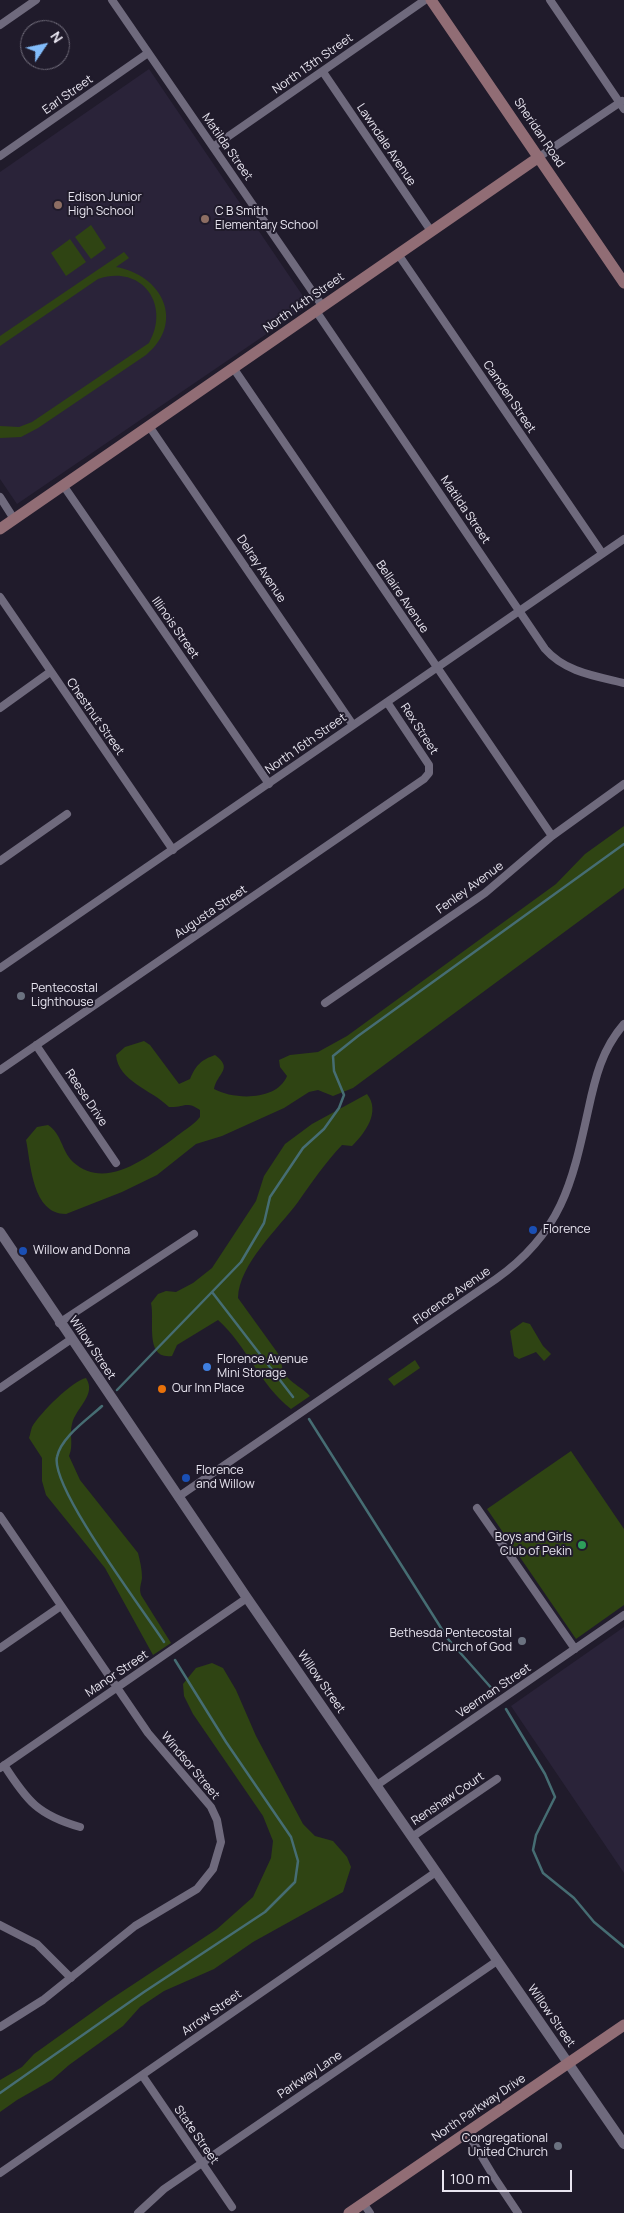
<!DOCTYPE html>
<html>
<head>
<meta charset="utf-8">
<style>
  body { margin:0 }
  #map { position:relative; width:624px; height:2213px; overflow:hidden; background:#201b2b; font-family:Manrope,sans-serif }
  canvas { display:block }
  .north { position:absolute; left:20px; top:20px; width:50px; height:50px; box-sizing:border-box; background:#201b2b; border:1px solid #706c7a; border-radius:50%; rotate:56deg; font-size:14px; font-weight:700; line-height:20px; text-align:center; color:#e8e5f0 }
  .north::after { content:''; display:block; margin:auto; width:18px; height:22px; background:#82bcfa; clip-path:polygon(50% 0,100% 100%,50% 72%,0 100%) }
  .scale { position:absolute; left:442px; top:2170px; width:130px; height:22px; box-sizing:border-box; border:2px solid #e8e5f0; border-top:0; padding-left:6px; font-size:15px; line-height:18px; white-space:nowrap; color:#e8e5f0; -webkit-text-stroke:4px #201b2b; paint-order:stroke }
</style>
</head>
<body>
<div id="map">
<canvas width="624" height="2213"></canvas>
<div class="north">N</div>
<div class="scale">100 m</div>
</div>
<script>
const c = document.querySelector('canvas').getContext('2d');
c.lineJoin = 'round';
function paint(path, color) {
  c.fillStyle = color;
  c.fill(path, 'evenodd');
}
function strokePath(path, color, width, dash) {
  c.strokeStyle = color;
  c.lineWidth = width;
  c.lineCap = dash ? 'butt' : 'round';
  c.setLineDash(dash || []);
  c.stroke(path);
}
function drawText(font, color, halo, rows, align = 'center') {
  c.font = font + ' Manrope,sans-serif';
  c.lineWidth = 4;
  c.setLineDash([]);
  c.textBaseline = 'middle';
  c.strokeStyle = halo;
  c.fillStyle = color;
  for (const [text, x, y, turn = 0] of rows) {
    c.save();
    c.translate(x, y);
    c.rotate((+turn || 0) * Math.PI / 180);
    c.textAlign = isNaN(turn) ? turn : align;
    if (halo) c.strokeText(text, 0, 0);
    c.fillText(text, 0, 0);
    c.restore();
  }
}
paint(new Path2D(`
  M149,69L309,305L17,504L0,479V172Z
  M624,1627V1873L511,1706Z`), '#2a2339');
paint(new Path2D(`
  M91,225L106,248L91,259L75,237Z
  M70,239L86,262L66,276L51,253Z
  M124,252L129,258L116,267C162,275 186,322 146,355L38,428L21,437L0,438V426L19,427L32,422L149,343C171,305 142,264 98,279L0,346V336Z
  M624,826V888L353,1088L333,1096L318,1090L309,1092L284,1108L222,1136L196,1144L157,1175L122,1192L66,1214C32,1214 31,1164 26,1140L37,1127L48,1125C62,1134 61,1150 73,1162C105,1191 146,1158 173,1139C181,1132 193,1126 200,1117V1110C186,1100 184,1108 169,1107C152,1090 118,1081 116,1055L125,1047L144,1041L150,1045L179,1084L190,1079C196,1065 201,1060 215,1055C234,1069 217,1073 214,1089C234,1100 277,1101 287,1076L280,1067L279,1060L290,1055L318,1052L347,1036L556,884L585,854Z
  M367,1094C381,1112 365,1133 352,1146L342,1145C325,1163 312,1182 298,1202C278,1229 239,1264 238,1298L282,1359C279,1379 299,1384 310,1396L291,1409C260,1385 247,1346 218,1320L177,1345L172,1356C144,1360 155,1321 151,1303L158,1294L166,1291L176,1292L193,1283L212,1268L256,1201L264,1176L285,1144L312,1124Z
  M523,1322L530,1324L543,1346L551,1354L544,1361L536,1352L519,1359L514,1356L510,1331Z
  M415,1360L420,1368L394,1386L388,1379Z
  M86,1378C97,1395 76,1407 72,1424C69,1435 74,1444 69,1456L80,1480L138,1553C140,1561 142,1569 142,1578C141,1585 139,1588 141,1595L171,1643L153,1655L105,1568L46,1495L42,1481V1458L29,1438C30,1435 31,1430 32,1427C39,1414 73,1380 86,1378Z
  M571,1451L624,1529V1605L576,1639L487,1509Z
  M212,1663L223,1668L236,1690L256,1736L303,1824L315,1836L333,1841L347,1857L351,1867L343,1892L253,1942L214,1969L164,1991L140,2007L123,2026L69,2065L52,2080L17,2100L0,2112V2080L22,2067L34,2054L108,2001L217,1929L253,1897L271,1858L273,1841L263,1816L193,1714L184,1696L183,1684L196,1668Z`), '#2f4413');
strokePath(new Path2D(`
  M212,1292L293,1397
  M117,1390L241,1262L264,1223L270,1197L303,1148L324,1129L339,1108L344,1095L334,1071L333,1056L358,1036L624,844
  M102,1406C88,1419 61,1437 57,1457C50,1487 144,1611 164,1642
  M309,1419L448,1639L494,1691
  M506,1709L545,1774L555,1797L536,1835L533,1850L543,1873L574,1898L594,1922L624,1947
  M0,2093L144,1992L265,1912L295,1882L298,1861L291,1837L226,1742L175,1660`), '#466d73', 2.5);
strokePath(new Path2D(`
  M112,0L323,307
  M550,0L624,109
  M0,25L36,0
  M323,72L431,231
  M213,147L425,0
  M0,156L148,53
  M539,157L622,101
  M398,254L602,553
  M316,311L545,649C565,672 595,676 624,683
  M234,369L552,836
  M149,426L353,725
  M63,485L269,784
  M0,497L14,519
  M0,597L173,850
  M0,708L50,672
  M0,861L67,814
  M0,968L624,539
  M325,1003L485,893L552,836L624,784
  M36,1045L116,1163
  M0,1070L424,779L429,773V765L387,702
  M59,1323L194,1234
  M0,1388L70,1340
  M178,1497L496,1279C561,1233 572,1184 588,1111C595,1078 602,1049 624,1024
  M477,1508L575,1649
  M0,1516L148,1733L211,1807L217,1820L221,1842L213,1869L197,1889L135,1926L43,2000L0,2027
  M0,1648L61,1606
  M4,1765C27,1801 38,1815 80,1827
  M0,1768L247,1598
  M377,1785L624,1615
  M412,1837L497,1779
  M0,1925L37,1944L71,1978
  M142,2075L232,2207
  M467,2132L494,2177L518,2213
  M0,2173L436,1872
  M363,2203L370,2213
  M138,2213L164,2189L497,1961`), '#6f6a7d', 8);
strokePath(new Path2D(`
  M0,1232L247,1598L624,2144`), '#6f6a7d', 10);
strokePath(new Path2D(`
  M431,0L624,283
  M0,529L539,157
  M349,2213L624,2025`), '#916d75', 11);
for (const [x, y, r, color] of [
  [58,205,5,"#8d6e63"],
  [205,219,5,"#8d6e63"],
  [21,996,5,"#6b7280"],
  [533,1230,5,"#1a4fb4"],
  [23,1251,5,"#1a4fb4"],
  [207,1367,5,"#3f7fe0"],
  [162,1389,5,"#e8710a"],
  [186,1478,5,"#1a4fb4"],
  [582,1545,5,"#2e9e5b"],
  [522,1641,5,"#6b7280"],
  [558,2146,5,"#6b7280"]
]) {
  const dot = new Path2D();
  dot.arc(x, y, r, 0, 2 * Math.PI);
  c.fillStyle = color;
  c.fill(dot);
  strokePath(dot, '#201b2b', 2);
}
drawText('12px', '#e8e5f0', '#201b2b', [
  ["North 13th Street",313,64,-35],
  ["Earl Street",68,95,-35],
  ["Sheridan Road",539,133,56],
  ["Lawndale Avenue",386,145,56],
  ["Matilda Street",227,147,55],
  ["North 14th Street",304,303,-35],
  ["Camden Street",509,397,56],
  ["Matilda Street",465,510,56],
  ["Delray Avenue",261,569,56],
  ["Bellaire Avenue",402,597,56],
  ["Illinois Street",175,628,55],
  ["Chestnut Street",95,717,55],
  ["Rex Street",419,729,57],
  ["North 16th Street",306,744,-35],
  ["Fenley Avenue",470,888,-36],
  ["Augusta Street",211,912,-34],
  ["Reese Drive",86,1098,56],
  ["Florence Avenue",452,1296,-35],
  ["Willow Street",92,1348,56],
  ["Manor Street",117,1674,-34],
  ["Willow Street",321,1682,55],
  ["Veerman Street",494,1691,-34],
  ["Windsor Street",190,1766,50],
  ["Renshaw Court",448,1799,-34],
  ["Arrow Street",212,2013,-35],
  ["Willow Street",551,2016,55],
  ["Parkway Lane",310,2075,-34],
  ["North Parkway Drive",479,2108,-34],
  ["State Street",196,2135,55]
]);
drawText('12px', '#e8e5f0', '#201b2b', [
  ["Edison Junior",68,198],
  ["High School",68,212],
  ["C B Smith",215,212],
  ["Elementary School",215,226],
  ["Pentecostal",31,989],
  ["Lighthouse",31,1003],
  ["Florence",543,1230],
  ["Willow and Donna",33,1251],
  ["Florence Avenue",217,1360],
  ["Mini Storage",217,1374],
  ["Our Inn Place",172,1389],
  ["Florence",196,1471],
  ["and Willow",196,1485],
  ["Boys and Girls",572,1538,"right"],
  ["Club of Pekin",572,1552,"right"],
  ["Bethesda Pentecostal",512,1634,"right"],
  ["Church of God",512,1648,"right"],
  ["Congregational",548,2139,"right"],
  ["United Church",548,2153,"right"]
], 'left');
</script>
</body>
</html>
